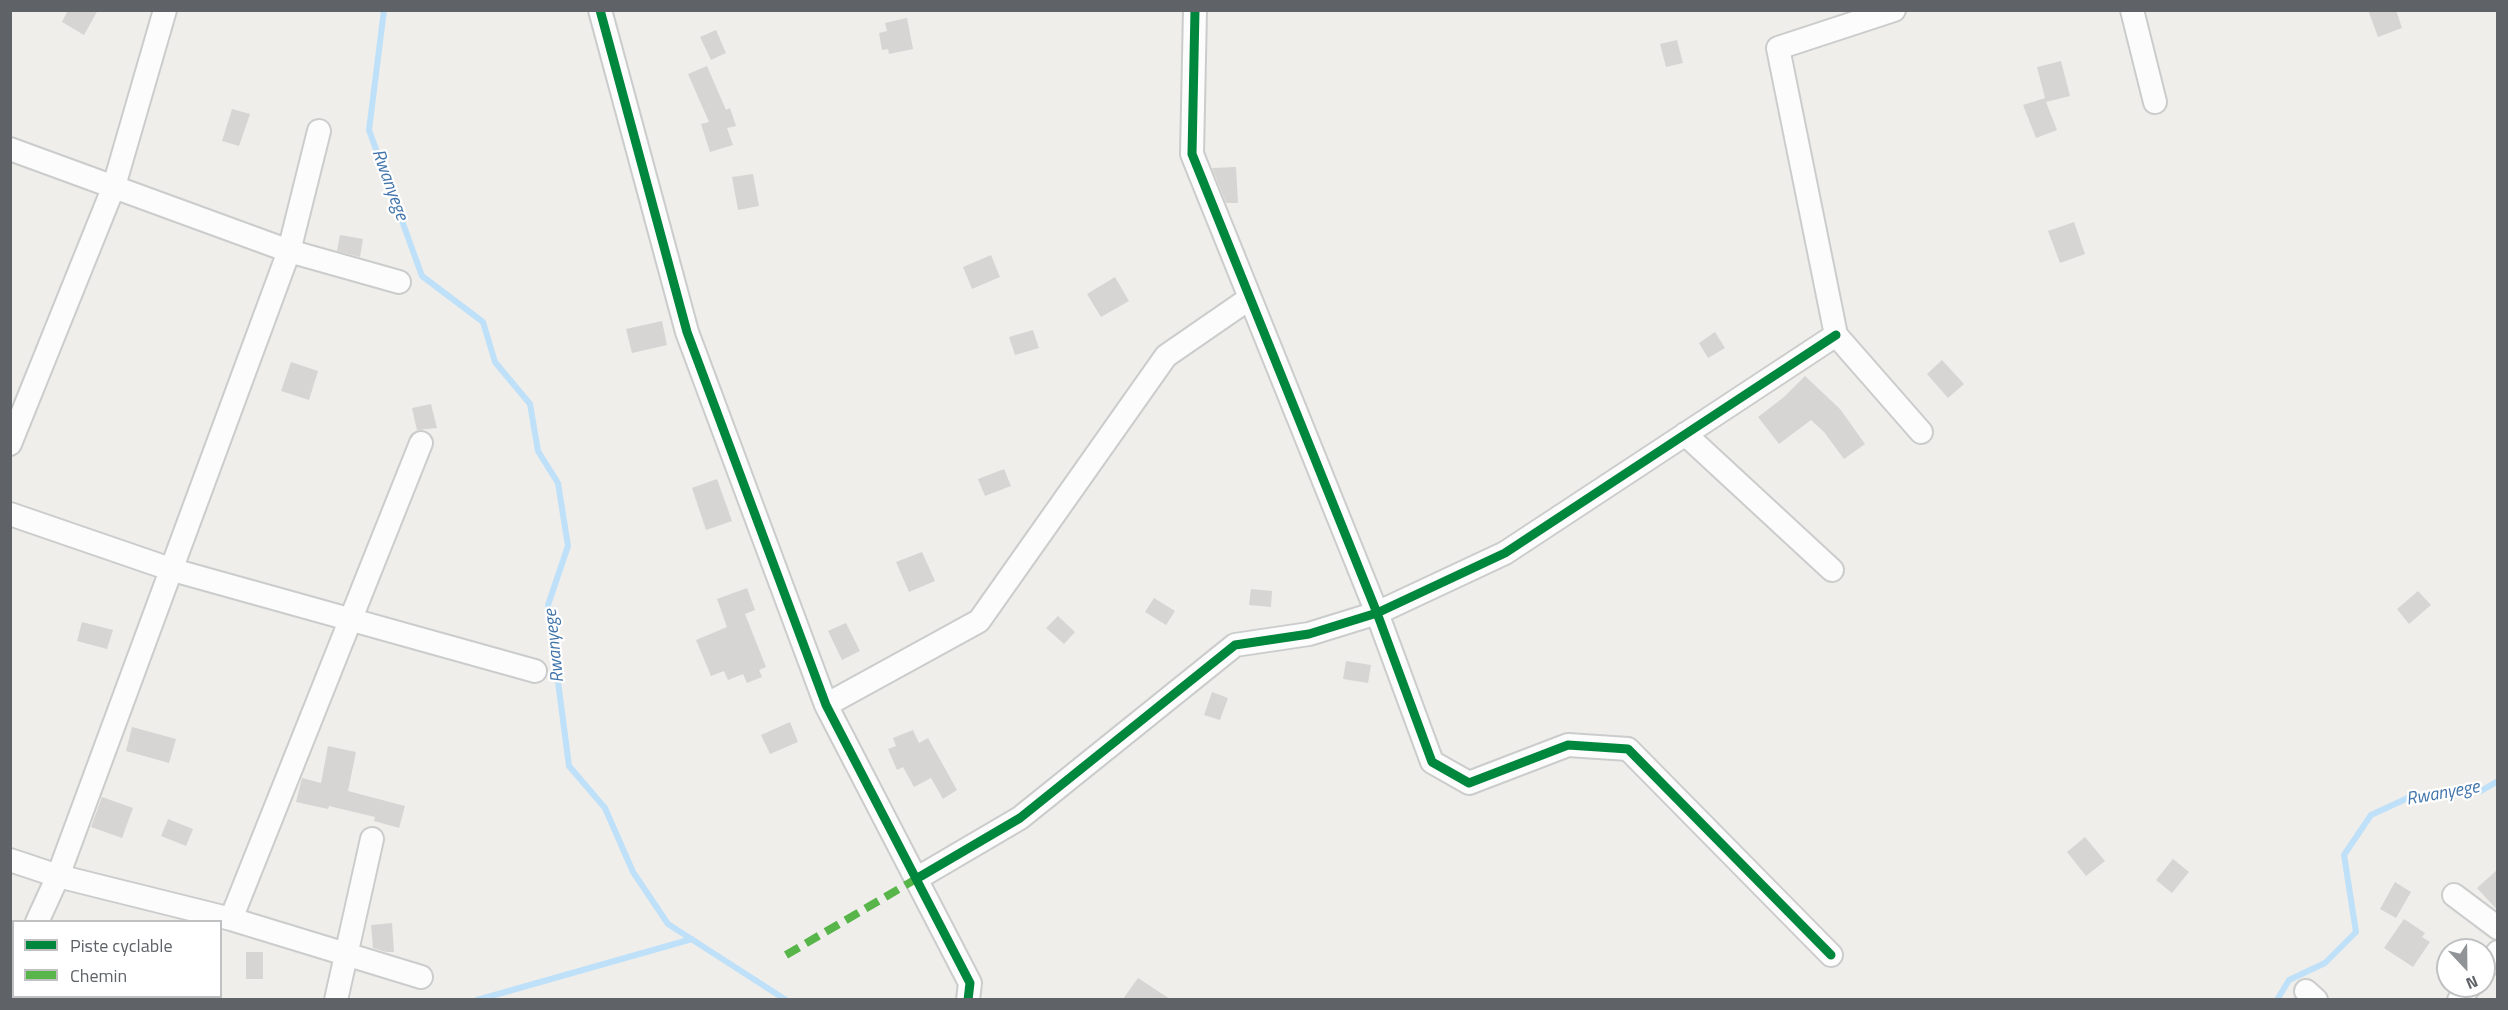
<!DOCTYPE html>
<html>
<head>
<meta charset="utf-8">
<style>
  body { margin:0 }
  #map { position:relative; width:2508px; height:1010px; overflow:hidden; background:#efeeea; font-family:"Titillium Web",sans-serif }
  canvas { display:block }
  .frame { position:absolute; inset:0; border:12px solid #5f6368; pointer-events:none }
  .legend { position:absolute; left:12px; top:920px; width:210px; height:78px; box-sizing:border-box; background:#fff; border:2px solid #bfc1c3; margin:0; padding:8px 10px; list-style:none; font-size:18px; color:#5f6368 }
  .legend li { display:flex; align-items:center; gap:12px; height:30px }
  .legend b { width:30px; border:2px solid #bfc1c3 }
  .north { position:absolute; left:2436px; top:938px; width:60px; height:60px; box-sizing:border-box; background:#fff; border:2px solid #bfc1c3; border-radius:50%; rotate:158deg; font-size:16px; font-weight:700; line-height:24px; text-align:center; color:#5f6368 }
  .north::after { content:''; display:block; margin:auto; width:21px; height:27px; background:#919496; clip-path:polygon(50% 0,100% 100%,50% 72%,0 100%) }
</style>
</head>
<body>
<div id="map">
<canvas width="2508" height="1010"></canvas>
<div class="frame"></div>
<ul class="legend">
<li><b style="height:8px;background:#00873e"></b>Piste cyclable</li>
<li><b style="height:8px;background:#58b549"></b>Chemin</li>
</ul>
<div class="north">N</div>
</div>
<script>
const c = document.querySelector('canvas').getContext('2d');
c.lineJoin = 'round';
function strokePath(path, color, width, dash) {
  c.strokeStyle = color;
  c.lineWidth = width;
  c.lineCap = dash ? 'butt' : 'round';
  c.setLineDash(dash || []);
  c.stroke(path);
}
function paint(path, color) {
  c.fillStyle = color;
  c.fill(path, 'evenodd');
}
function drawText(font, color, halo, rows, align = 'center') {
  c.font = font + ' "Titillium Web",sans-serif';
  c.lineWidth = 4.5;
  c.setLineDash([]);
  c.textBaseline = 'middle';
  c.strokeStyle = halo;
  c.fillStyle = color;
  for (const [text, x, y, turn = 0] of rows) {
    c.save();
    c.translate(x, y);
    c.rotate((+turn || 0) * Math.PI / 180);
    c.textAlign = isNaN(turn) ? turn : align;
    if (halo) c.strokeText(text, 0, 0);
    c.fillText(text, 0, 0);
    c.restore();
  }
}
strokePath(new Path2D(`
  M384,10L369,130L422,276L483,322L495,362L530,404L538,451L558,483L568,546L548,605L569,766L605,808L633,872L668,924L786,1000
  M477,1000L692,939
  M2277,1000L2289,980L2325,963L2356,932L2344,855L2371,815L2410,797L2481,791L2498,781`), '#bfe0f9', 6);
paint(new Path2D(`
  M68,10H98L84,35L62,22Z
  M2368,10H2396L2402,28L2378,37Z
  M907,18L913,49L889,54L888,49L882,50L879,33L887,31L885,23Z
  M716,30L726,53L711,60L700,37Z
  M1677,40L1683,63L1666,67L1660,44Z
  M2061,61L2070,96L2046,102L2057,130L2036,138L2023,105L2045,98L2037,67Z
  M707,66L726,110L730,108L736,126L727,128L733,145L710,152L701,124L709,122L688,74Z
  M232,109L250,114L239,146L222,141Z
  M1236,167L1238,203H1226L1212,168Z
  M753,174L759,206L738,210L732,177Z
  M2074,222L2085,254L2060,263L2048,231Z
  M340,235L363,239L360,257L337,251Z
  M991,255L1000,277L972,289L963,267Z
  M1115,277L1129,301L1101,317L1087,294Z
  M662,321L667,345L632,353L626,329Z
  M1033,330L1039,348L1015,355L1009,337Z
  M1715,332L1725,348L1708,358L1699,343Z
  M1942,360L1964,384L1948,398L1927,374Z
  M291,362L318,371L309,400L281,391Z
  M1805,376L1840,409L1865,444L1844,459L1824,432L1811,420L1779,444L1758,417L1784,397Z
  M431,404L437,428L417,430L412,408Z
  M1004,469L1011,486L985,496L978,479Z
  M717,479L732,521L706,530L692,488Z
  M922,552L935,581L909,592L896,562Z
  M747,588L755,610L745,614L766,667L759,670L762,677L747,683L743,674L728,680L724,671L711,676L696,640L727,627L717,599Z
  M1251,589L1272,591L1271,607L1249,605Z
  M2418,591L2431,605L2409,624L2397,609Z
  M1154,598L1175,611L1166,625L1145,612Z
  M1058,616L1075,632L1064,644L1046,628Z
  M82,622L113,630L107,649L77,641Z
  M846,623L860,651L842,660L828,631Z
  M1346,661L1371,665L1368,683L1343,679Z
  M1212,692L1228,698L1220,720L1204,715Z
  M790,722L798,742L770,754L761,735Z
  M132,727L176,739L169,763L126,751Z
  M913,730L919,743L928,738L957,790L943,799L931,778L914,787L903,767L897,770L888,749L896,746L893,738Z
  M328,746L356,752L348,791L405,806L399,828L374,821L375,817L329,806L328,809L296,802L302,778L321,783Z
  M102,797L133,808L122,838L91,827Z
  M168,819L193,829L186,846L161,836Z
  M2085,837L2105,861L2086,876L2067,852Z
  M2173,859L2189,872L2172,893L2156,880Z
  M2498,869V911L2477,888Z
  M2395,882L2411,892L2396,918L2380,909Z
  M2404,919L2425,933L2422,937L2430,942L2413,967L2384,948Z
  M392,923L394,952H386L373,948L371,925Z
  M246,952H263V979H246Z
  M1138,978L1170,999H1123Z`), '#d6d5d3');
const street = new Path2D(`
  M600,10L687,332L826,705L970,983L968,1000
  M1195,10L1192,154L1377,613L1432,762L1469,783L1568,745L1628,749L1831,955
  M1894,10L1778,48L1836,335L1921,432
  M2132,10L2155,102
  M10,149L289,251L399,282
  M1685,434L1832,570
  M10,444L114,186L165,10
  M10,514L173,570L535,671
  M826,705L979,621L1166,356L1250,298
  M10,860L58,876L231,919L421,977
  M916,879L1020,818L1235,645L1309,634L1377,613L1505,553L1836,335
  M2454,895L2498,928
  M231,919L421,443
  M37,922L58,876L289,251L319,131
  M2484,969L2498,952
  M10,979L14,972
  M2306,991L2316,1000
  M336,1000L372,839
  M2459,1000L2470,986`);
strokePath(street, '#cbcccc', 26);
strokePath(street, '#fdfcfc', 22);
strokePath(new Path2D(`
  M786,955L916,879`), '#58b549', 8, [15, 8]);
strokePath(new Path2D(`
  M600,10L687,332L826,705L970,983L968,1000
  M1195,10L1192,154L1377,613L1432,762L1469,783L1568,745L1628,749L1831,955
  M916,879L1020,818L1235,645L1309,634L1377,613L1505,553L1836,335`), '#00873e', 9);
drawText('italic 18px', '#4174aa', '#fff', [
  ["Rwanyege",389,185,70],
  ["Rwanyege",555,646,-96],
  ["Rwanyege",2443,794,-10]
]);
</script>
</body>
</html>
